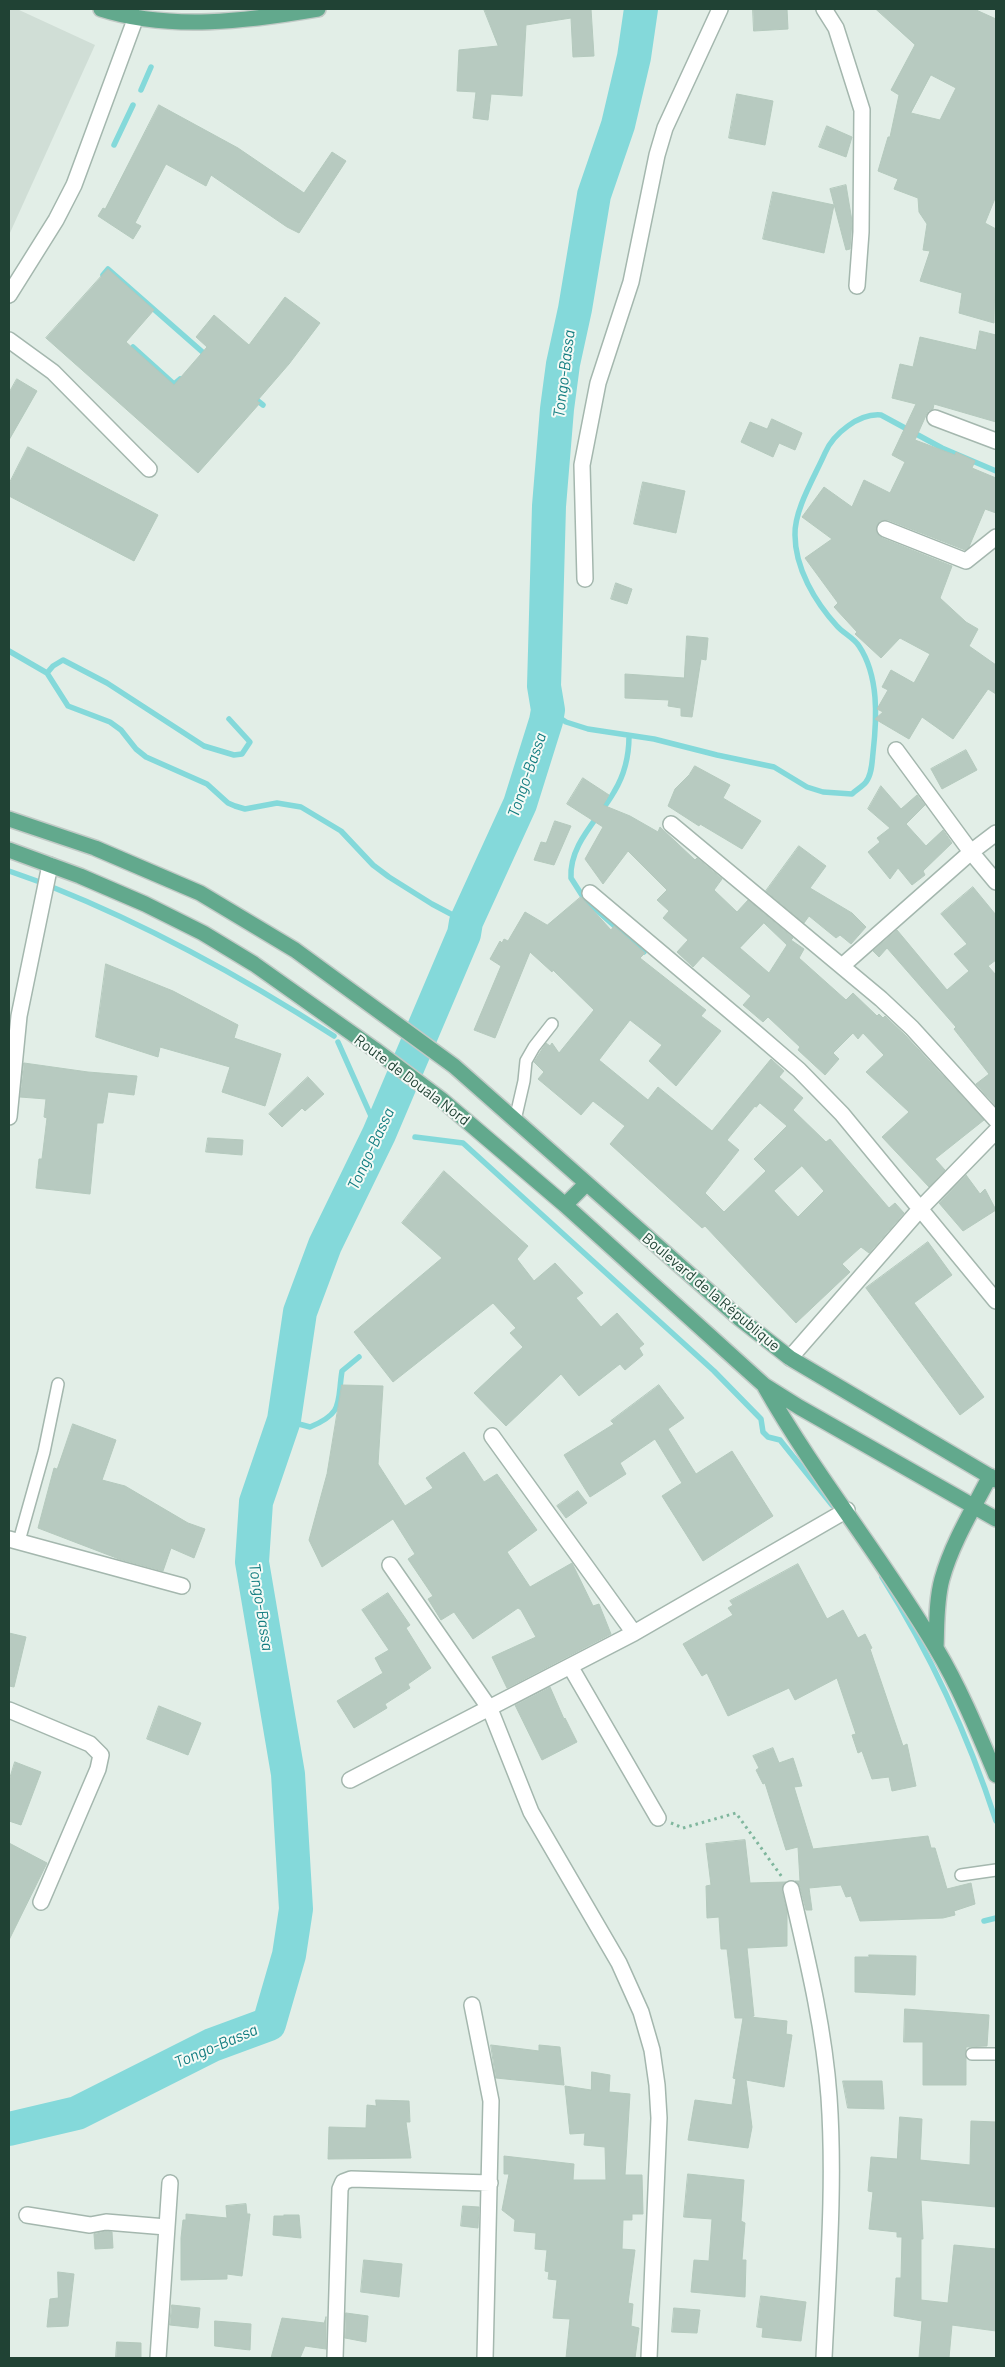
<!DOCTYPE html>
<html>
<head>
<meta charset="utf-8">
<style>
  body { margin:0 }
  #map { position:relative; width:1005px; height:2367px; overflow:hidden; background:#e2eee7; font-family:Barlow,sans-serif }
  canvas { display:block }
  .frame { position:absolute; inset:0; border:10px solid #204234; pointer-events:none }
</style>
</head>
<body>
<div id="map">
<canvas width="1005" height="2367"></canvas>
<div class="frame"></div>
</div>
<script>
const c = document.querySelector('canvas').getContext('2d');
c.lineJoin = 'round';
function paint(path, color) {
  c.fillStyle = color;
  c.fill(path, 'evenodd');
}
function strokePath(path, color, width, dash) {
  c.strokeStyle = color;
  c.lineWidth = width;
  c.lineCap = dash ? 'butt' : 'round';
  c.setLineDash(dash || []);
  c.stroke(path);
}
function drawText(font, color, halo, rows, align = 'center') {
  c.font = font + ' Barlow,sans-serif';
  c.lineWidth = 4;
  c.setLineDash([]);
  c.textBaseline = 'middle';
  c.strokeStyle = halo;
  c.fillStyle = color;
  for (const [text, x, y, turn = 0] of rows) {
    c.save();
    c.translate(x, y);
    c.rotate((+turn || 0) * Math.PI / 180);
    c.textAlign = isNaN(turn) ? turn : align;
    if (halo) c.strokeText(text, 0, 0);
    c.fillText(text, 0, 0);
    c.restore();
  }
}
paint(new Path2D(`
  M9,9H17L95,45L9,235Z`), '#d0ded6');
strokePath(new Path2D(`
  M141,90L151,67
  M114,145L133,105
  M103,275L108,269L207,356
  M133,347L174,384L180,379
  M253,397L263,405
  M9,651L47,673L68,706L110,722L121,730L136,749L146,757L207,784L228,803L235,806L245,809L277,803L301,807L341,831L373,865L389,877L432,904L466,922
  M47,673L53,666L63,660L107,683L204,746L234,755L242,754L250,742L229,719
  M548,710L566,722L588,729L654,739L717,755L774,767L807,787L823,792L852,794C856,790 862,787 866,782C872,774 872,762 873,753C877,718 879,676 859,646C854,638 843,633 837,626C815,602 795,568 795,535C794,510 815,476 825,453C833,434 859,413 881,415L942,448L996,471
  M629,736C629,756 625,774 614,792C599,819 569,844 571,878L585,900L644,952
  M9,871L37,881
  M52,887C152,927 244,978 334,1036
  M338,1042L379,1134
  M415,1137L463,1143L714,1371L761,1419L763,1432L768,1437L780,1440L832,1505
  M284,1420L310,1427C344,1413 337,1403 342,1371L359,1357
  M882,1577C930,1653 968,1735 996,1821
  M984,1921L996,1918`), '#84d9da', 5.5);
strokePath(new Path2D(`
  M9,2129L77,2113L212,2045L269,2024L289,1955L296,1909L288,1774L252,1562L256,1502L284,1420L300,1312L325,1245L379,1134L464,934L466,922L520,804L546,721L548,710L544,686L545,651L549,506L557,409L563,364L575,309L594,195L618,125L634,57L641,9`), '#84d9da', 34);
const building = new Path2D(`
  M484,9H591L594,56L573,57L571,18L526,25L522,96L491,94L488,120L473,118L476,92L457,91L459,50L498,46Z
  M753,9H787L788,29L754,31Z
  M876,9H974L996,19V196L985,223L996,229L994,323L959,313L962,293L920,281L930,251L923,250L927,224L919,212L918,198L894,189L898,179L878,171L888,137H890L899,95L891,90L915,45ZM931,75L956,88L940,120L911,113Z
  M737,94L773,101L765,145L729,138Z
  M159,105L238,148L304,193L332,152L346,161L299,233L287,227L211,175L206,186L166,164L135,223L141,226L133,239L98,216L103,208L105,209Z
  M827,126L852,137L846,157L819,147Z
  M846,185L852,221L850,249L846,250L830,189Z
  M773,192L834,205L824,253L763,239Z
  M108,269L154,310L126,342L174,385L207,347L196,337L214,315L249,345L285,297L320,323L289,364L257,401L260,403L198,473L46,338Z
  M980,331L996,335V422L934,404L933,409L928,411L915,440L955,455L956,452L975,461L972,468L996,478V513L985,509L969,547L965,550L888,520L880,521L876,530L882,538L952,566L940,598L966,622L978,629L969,646L996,665V694L988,689L953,739L922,717L909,739L875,719L883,712L877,709L888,690L882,687L891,670L914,683L930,654L900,638L881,658L855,634L857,632L834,607L838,603L805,558L832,539L802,517L824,487L852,507L864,480L890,493L905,462L892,455L916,404L892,398L900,364L913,367L920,337L976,350Z
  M17,379L37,391L9,440V393Z
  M772,419L802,433L795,450L779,443L773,457L741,442L750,422L767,429Z
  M28,447L158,515L134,561L9,496V484Z
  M643,482L685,491L676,533L634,524Z
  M616,583L632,589L627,604L611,599Z
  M687,636L708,638L706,660L701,659L692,717L681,716V708L668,706L669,700L625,698V674L684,678Z
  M966,750L977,770L942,789L931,769Z
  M695,766L730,785L723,798L761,821L742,849L700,824L699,826L668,806L675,789L689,775Z
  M583,778L609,795L603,805L630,816L658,832L660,827L695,860L697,858L722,879L714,890L737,912L748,900L793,938L791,940L804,949L799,958L846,1000L853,993L877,1016L879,1014L883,1018L885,1016L905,1035L984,1120L935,1159L945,1170L929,1187L882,1137L909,1112L866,1072L884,1055L863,1033L858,1039L853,1033L833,1053L839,1059L825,1075L798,1050L800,1047L768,1017L763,1022L743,1005L751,996L703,956L693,967L677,952L688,940L663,918L669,911L657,900L667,890L628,851L603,884L585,859L603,827L567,804ZM764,923L787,945L769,973L740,948Z
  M881,786L901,809L917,795L925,805L906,824L926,846L943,830L952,843L923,871L925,875L912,885L898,868L890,879L868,852L880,842L877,838L890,828L868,809Z
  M555,821L571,826L554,865L534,860L541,842L546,843Z
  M799,846L826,866L810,888L852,913L866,927L851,944L840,935L836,938L809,916L804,923L766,891Z
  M973,887L996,915V960L988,966L996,975V1106L976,1084L989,1074L954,1029L956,1027L887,948L879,957L873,951L897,930L947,990L969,971L954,954L967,944L941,914Z
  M581,897L611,930L614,926L645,953L640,958L706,1010L701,1016L721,1031L676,1086L649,1061L662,1045L630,1020L599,1060L648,1100L658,1087L712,1131L771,1059L784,1071L779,1077L803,1098L793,1110L826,1142L830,1139L889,1208L895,1203L904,1213L869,1253L861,1247L842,1264L850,1272L796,1323L705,1226L702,1228L610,1144L625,1126L593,1101L581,1115L538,1079L544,1072L534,1062L546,1043L550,1046L552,1043L559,1053L594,1010L553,970L552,972L530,952L495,1038L474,1030L501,966L490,959L500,941L502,943L504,939L508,941L525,912L547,925ZM760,1103L787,1126L754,1159L766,1171L724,1212L705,1193L739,1150L727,1140L755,1106L756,1107ZM802,1166L824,1191L798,1217L774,1191Z
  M106,964L173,991L238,1025L234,1038L281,1054L265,1106L222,1092L230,1067L160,1047L158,1057L96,1037Z
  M24,1063L88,1072L137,1076L134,1095L108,1092L103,1123H97L90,1194L36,1188L39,1159H42L47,1118L44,1117L46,1099L20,1097Z
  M308,1077L324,1094L305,1111L302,1108L282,1127L269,1114Z
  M208,1138L243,1140L242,1155L206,1152Z
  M444,1171L528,1246L517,1259L534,1281L555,1263L583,1293L576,1298L601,1327L617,1313L644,1344L639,1348L643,1355L625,1370L620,1364L579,1396L561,1374L506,1426L474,1393L523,1347L510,1333L516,1328L493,1303L393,1382L354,1332L442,1258L402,1223Z
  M966,1175L980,1194L985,1189L996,1210L963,1231L939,1203Z
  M928,1242L952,1275L914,1303L984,1397L960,1415L866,1288Z
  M342,1385L383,1386L378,1464L405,1506L433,1488L426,1478L464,1452L484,1482L497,1474L537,1530L507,1552L530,1587L572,1563L593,1606L599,1604L611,1634L507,1688L492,1657L536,1637L521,1610L518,1608L473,1639L454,1612L441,1620L428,1599L433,1596L408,1559L415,1554L393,1519L322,1567L309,1540L327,1474Z
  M659,1385L684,1418L668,1429L696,1474L732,1451L773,1516L703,1561L662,1496L682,1483L655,1439L620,1463L626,1474L590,1497L564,1455L614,1424L611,1421Z
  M73,1424L116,1440L102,1480L125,1486L188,1523L205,1529L194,1558L171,1548L163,1571L119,1559L38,1528L54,1468L57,1469Z
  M578,1491L587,1503L566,1518L557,1506Z
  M798,1564L827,1619L843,1610L858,1638L865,1634L872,1648L870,1649L903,1746L907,1744L916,1786L892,1791L889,1777L872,1779L862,1751L858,1753L852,1735L856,1734L837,1678L795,1700L789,1688L728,1716L707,1673L702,1676L683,1644L733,1615L728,1608L733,1605L730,1601Z
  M388,1593L410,1625L406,1628L431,1668L408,1684L410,1688L385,1704L387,1708L354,1728L337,1701L383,1673L375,1658L389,1650L362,1610Z
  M9,1633L26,1637L14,1687L9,1686Z
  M550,1687L564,1719L565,1718L577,1742L542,1760L515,1705Z
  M159,1706L201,1723L188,1755L147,1739Z
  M773,1748L779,1763L793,1758L802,1786L794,1787L813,1849L928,1836L931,1848H935L947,1889L971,1883L975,1904L954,1911L955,1915L943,1918L860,1921L851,1896L846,1897L841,1885L809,1888L812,1910H806L800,1887L795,1881H800L798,1847L786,1850L765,1783L763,1784L756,1770L759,1768L753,1756Z
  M15,1762L41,1772L21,1825L9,1821V1781Z
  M745,1840L750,1883L786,1882L782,1891L787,1912V1946L747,1948L754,2016L750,2017L787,2021L786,2034L792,2035L784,2087L746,2080L752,2127L748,2148L688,2140L695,2100L732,2105L736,2079L733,2078L743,2018H735L727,1949H721L719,1917L707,1918L706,1886L711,1885L706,1844Z
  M9,1843L47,1863L9,1940Z
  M869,1955L916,1956L915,1995L855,1992V1957H869Z
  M905,2009L989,2015L987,2046L966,2047V2085H923V2042H904Z
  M491,2045L539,2051V2045L560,2047L564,2085L496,2078Z
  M592,2072L610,2075L609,2092L630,2094L625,2175H642L643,2214H632V2220H623L622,2249L635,2250L628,2303L633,2304L631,2326L639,2328L635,2358H566L570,2319L553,2318L557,2280L548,2279L549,2272L545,2271L547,2250L535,2249L536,2233L514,2231L515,2220L502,2210L509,2174H504V2156L574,2164L573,2180H606L605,2147L584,2145L585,2133L570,2134L565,2086L591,2090Z
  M843,2081H882L884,2109L848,2108Z
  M376,2100L409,2101L410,2122H406L411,2158L328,2159L329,2127L366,2128L367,2105L376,2106Z
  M900,2117L922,2119L920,2160L970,2165L971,2121L996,2122V2207L921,2200L923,2239H921V2300L948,2303L954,2245L996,2249V2331L952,2325L949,2358H919L922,2321L894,2316L896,2278H901L902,2237H897V2232L869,2229L873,2192L868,2191L871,2157L897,2159Z
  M688,2174L744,2180L741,2221L745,2223L742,2260H746L745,2297L691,2292L694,2260L709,2261L712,2219L684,2217Z
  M246,2204L247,2214H250L242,2276L227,2274V2279L181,2280V2238L183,2220H186V2214L227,2218L226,2206Z
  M463,2206L479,2207L478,2228L461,2226Z
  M284,2215H299L301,2238L273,2235L274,2216H284Z
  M106,2231L112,2232L113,2248L95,2249L94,2234Z
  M364,2260L402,2264L399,2297L361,2292Z
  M58,2272L74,2274L68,2326L47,2327L50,2299L58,2298Z
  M761,2296L806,2302L801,2341L762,2337L763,2328L757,2327Z
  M172,2305L200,2308L198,2328L170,2325Z
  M674,2308L700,2310L697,2333L672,2332Z
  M346,2313L368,2316L366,2342L345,2338Z
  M326,2317V2349L305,2346L300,2358H271L282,2318L324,2323Z
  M215,2321L251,2324L250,2350L215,2346Z
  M117,2342L141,2343V2358H116Z`);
paint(building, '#b7cac0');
strokePath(building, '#b4c9bd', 1);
const lane = new Path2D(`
  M515,1120L524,1081L526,1061L534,1047L552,1024
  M19,1541L44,1452L58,1384
  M961,1875L996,1870
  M972,2054H996`);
const street = new Path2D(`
  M824,9L836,28L862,110L861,232L857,286
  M9,295L56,220L74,185L136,17
  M9,340L53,372L149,469
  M935,418L996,441
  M885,529L966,561L996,537
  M585,579L582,465L598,383L631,282L657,155L665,128L720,9
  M896,750L971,852L996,882
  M671,824L881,999L912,1028L996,1120
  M590,893L756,1033L799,1070L842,1114L996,1301
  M842,966L971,852L996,833
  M9,1117L19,1016L50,865
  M790,1358L921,1208L996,1131
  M492,1436L634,1633
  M9,1539L182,1586
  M390,1565L490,1709L531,1812L619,1963L641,2012L652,2050L657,2085L659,2118L649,2358
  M570,1666L658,1818
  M9,1710L90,1744L101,1755L98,1769L41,1902
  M350,1780L634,1633L847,1510
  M791,1889C807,1958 824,2027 829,2097C835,2184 828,2272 824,2358
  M472,2005L491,2101L485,2358
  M27,2215L90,2225L106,2222L166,2227
  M158,2358L170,2183
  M335,2358L340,2189L343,2182L351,2179L490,2183`);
const primary = new Path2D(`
  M101,9C170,31 248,21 318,9
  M9,819L95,848L200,893L295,950L454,1066L739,1318L790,1358L996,1480
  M9,850L80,876L145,904L203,933L254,964L374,1049L442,1100L565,1205L764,1385L799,1407L996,1519
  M565,1205L586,1184
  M765,1387C816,1477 883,1558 936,1648C960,1688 978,1732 996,1775
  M936,1648C937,1625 936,1601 942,1579C952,1543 973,1509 990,1476`);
strokePath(lane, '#a4b7ae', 14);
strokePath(street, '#a4b7ae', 18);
strokePath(primary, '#c1cac6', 18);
strokePath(new Path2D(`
  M671,1823L683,1828L736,1813L782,1877`), '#7fb69d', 3, [2.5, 4]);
strokePath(lane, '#fff', 11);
strokePath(street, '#fff', 15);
strokePath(primary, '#62a98d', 15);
drawText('15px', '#204234', '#f4faf6', [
  ["Route de Douala Nord",412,1080,37],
  ["Boulevard de la République",711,1292,40]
]);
drawText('italic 16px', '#127d80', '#f4faf6', [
  ["Tongo-Bassa",564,374,-83],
  ["Tongo-Bassa",527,775,-71],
  ["Tongo-Bassa",371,1149,-65],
  ["Tongo-Bassa",261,1607,81],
  ["Tongo-Bassa",216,2046,-23]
]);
</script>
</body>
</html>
